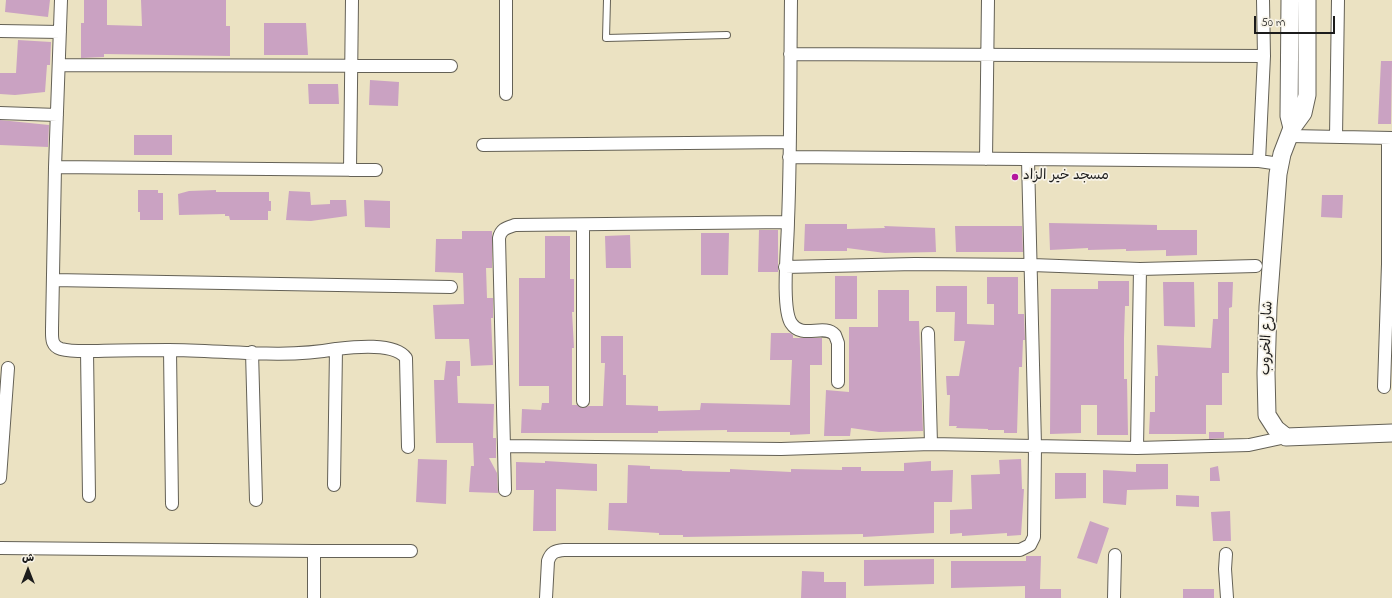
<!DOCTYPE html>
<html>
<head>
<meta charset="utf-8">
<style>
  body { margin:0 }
  #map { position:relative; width:1392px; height:598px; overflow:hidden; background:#ebe2c2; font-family:"Indie Flower","Playpen Sans Arabic",sans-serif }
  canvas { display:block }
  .north { position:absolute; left:8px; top:550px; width:40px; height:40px; -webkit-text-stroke:3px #f7f3e8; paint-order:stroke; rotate:0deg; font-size:11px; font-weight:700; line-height:16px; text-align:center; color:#1c1c1c }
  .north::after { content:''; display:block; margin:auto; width:14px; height:18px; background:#1c1c1c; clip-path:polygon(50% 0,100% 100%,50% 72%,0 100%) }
  .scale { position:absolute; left:1254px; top:16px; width:81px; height:18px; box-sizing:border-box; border:2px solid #1c1c1c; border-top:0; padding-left:5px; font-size:12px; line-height:14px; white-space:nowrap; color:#1c1c1c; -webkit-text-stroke:3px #f7f3e8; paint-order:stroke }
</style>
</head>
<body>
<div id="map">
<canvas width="1392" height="598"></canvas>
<div class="north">ش</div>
<div class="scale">50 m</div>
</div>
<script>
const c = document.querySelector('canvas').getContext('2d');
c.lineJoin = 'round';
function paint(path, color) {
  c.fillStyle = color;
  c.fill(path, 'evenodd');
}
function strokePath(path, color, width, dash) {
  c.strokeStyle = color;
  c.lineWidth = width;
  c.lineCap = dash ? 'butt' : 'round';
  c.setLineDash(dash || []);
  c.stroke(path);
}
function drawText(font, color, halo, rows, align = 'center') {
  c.font = font + ' "Indie Flower","Playpen Sans Arabic",sans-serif';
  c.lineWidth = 3.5;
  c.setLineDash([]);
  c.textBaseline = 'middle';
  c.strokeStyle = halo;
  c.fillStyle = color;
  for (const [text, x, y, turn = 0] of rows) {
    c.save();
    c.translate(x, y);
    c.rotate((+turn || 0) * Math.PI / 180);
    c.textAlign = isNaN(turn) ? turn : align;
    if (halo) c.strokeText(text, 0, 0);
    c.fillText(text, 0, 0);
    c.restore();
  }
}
paint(new Path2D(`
  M6,0H50L48,17L5,12Z
  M84,0H107V25L142,26L141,0H226V26H230V56L104,54V57L81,58V23H84Z
  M264,23H306L308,55H264Z
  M18,40L51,42L50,65H47L45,92L15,95L0,94V73H16Z
  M1381,61H1392L1391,124H1378Z
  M370,80L399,82L398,106L369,105Z
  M308,84H338L339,104H309Z
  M0,120L49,125L48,147L0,145Z
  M134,135H172V155H134Z
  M138,190H158V193H163V220H140V212H138Z
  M216,190V192H269V201H271V211H268V220H230L229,216H225V214L179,215L178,194L189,191Z
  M289,191L310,192L311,205L330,204V200H346L347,216L311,221L286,220Z
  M1322,195H1343L1342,218L1321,217Z
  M364,200L390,201V228L365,227Z
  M1049,223L1157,225V230H1197V255L1166,256V250L1126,251V249L1088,250V248L1050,250Z
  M805,224H847V229L885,228L884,226L935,228L936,252L885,253L847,248V251H804Z
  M955,226H1022L1023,252H956Z
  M759,230H778V272H758Z
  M462,231H492V268H486L487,298H493V318H491L493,365L471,366L469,339H435L433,305L464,304L463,273L435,272L436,239H462Z
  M701,233H729L728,275H701Z
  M630,235L631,268H606L605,236Z
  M545,236H570V279H574V312H572L574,348H572V405H577L583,408L589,406H603L605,363H601V336H623V375H626V405L658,406V411L700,410L701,403L790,405L792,360H770L771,333H790L793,335V338H822V365H810V434L790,435V432H727V430L658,431V433H521L522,409L541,410L542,403H549V386H519V278H545Z
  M835,276H857V319H835Z
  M987,277H1018V314H1024L1025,340H1023L1022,367H1019L1017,433H1004V430H988V429L956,428L957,426H949L950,395H947L946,376H959L965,341H954L955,312H936V286H967V324L994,325V304H987Z
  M1098,281H1129V306H1125L1124,338V379H1127L1128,435H1097V405H1081V433L1050,434L1051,289H1098Z
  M1163,282H1194L1195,327L1164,326Z
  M1218,282H1233L1232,307L1229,308V373H1222V405H1206V434H1149L1150,412H1155V376H1158L1157,345L1211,348L1213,319H1218Z
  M878,290H909V321H919L923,431L879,432L851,428L850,436H824L826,390L849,392V327H878Z
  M446,361H460V376H457L458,403L494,404L493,438H496V458H489L497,473L498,493L469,492L471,466H474L473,443H436L434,380H444Z
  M1209,432H1224V438L1209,439Z
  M418,459L447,460L446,504L416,502Z
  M1021,459L1022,489H1024L1021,535L1007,536V533L962,536V533L950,534V510L972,509L971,475L1000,474L999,460Z
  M545,461L597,464V491L556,489V531H533L534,490H516V462L545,463Z
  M931,461V471L953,470L952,502H934V533L863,537V534L683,537V535H659V533L608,530L609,503H627L628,465L650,466V469L682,470V471L730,472V469L791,472V469L842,470V467H861V471H904V463Z
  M1136,464H1168V489L1127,490L1126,505L1103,503V470L1136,472Z
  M1218,466L1220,481H1210V468Z
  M1055,473H1086V498L1055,499Z
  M1176,495L1199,496V507L1176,506Z
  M1230,511L1231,541H1213L1211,512Z
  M1090,521L1109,528L1097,564L1077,558Z
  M1026,556H1041L1040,589H1061V598H1025V586L951,588V561H1026Z
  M934,559V584L864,586V560Z
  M802,571L824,572V582H846V598H801Z
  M1183,589H1214V598H1183Z`), '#caa2c2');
const service = new Path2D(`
  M607,0L606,38L727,35`);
const minor = new Path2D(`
  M61,0L55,167L52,329C52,338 51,346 61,349C72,352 86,351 98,351C121,350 145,350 168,350C223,350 281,359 336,349L334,485
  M506,0V94
  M791,0C790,74 791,148 788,221C788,243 781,307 791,323C802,340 824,323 835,335L838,343V382
  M0,31L60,32
  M790,54L1264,56
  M59,65L451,66
  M0,113L57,115
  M1290,136L1392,138
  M1336,137L1338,0
  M483,145L789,142
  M789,157L1259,161L1280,164
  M986,159L988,0
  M1259,161L1264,56L1263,0
  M55,167L376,170
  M350,170L352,0
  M583,225V401
  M785,267L915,264L1032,265L1140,269L1256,266
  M53,280L451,287
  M928,333L931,444
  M336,349C353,347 394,342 406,358L408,447
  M170,350L172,504
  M87,351L89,496
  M252,352L256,500
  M1384,387L1388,264V138
  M504,446L781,449L931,444L1137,448L1249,445L1286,437
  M1137,448L1140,269
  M0,478L8,368
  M505,490L499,238C501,229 506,228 515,225L788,222
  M0,548L314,551
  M1226,554L1225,569L1227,598
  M314,598V551H411
  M546,598L548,561C551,552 555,551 564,550H1020L1030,545L1034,537L1035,446L1028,160
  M1114,598L1115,555`);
const secondary = new Path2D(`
  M1290,0L1289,116L1292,128
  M1307,0V95L1303,113L1292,128L1282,154L1278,174L1268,307L1266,373L1267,415L1276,429L1286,437L1392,433`);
strokePath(service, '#646156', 8);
strokePath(minor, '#646156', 14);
strokePath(secondary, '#646156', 19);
strokePath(service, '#fff', 6);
strokePath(minor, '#fff', 12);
strokePath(secondary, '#fff', 17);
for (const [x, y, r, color] of [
  [1015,177,4,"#b5179e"]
]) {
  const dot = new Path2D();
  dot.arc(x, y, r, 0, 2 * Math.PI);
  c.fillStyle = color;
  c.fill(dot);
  strokePath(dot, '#f7f3e8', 1.5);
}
drawText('14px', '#1c1c1c', '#f7f3e8', [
  ["مسجد خير الزاد",1023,177]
], 'left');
drawText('14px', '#1c1c1c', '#f7f3e8', [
  ["شارع الخروب",1268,338,-88]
]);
</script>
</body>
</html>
